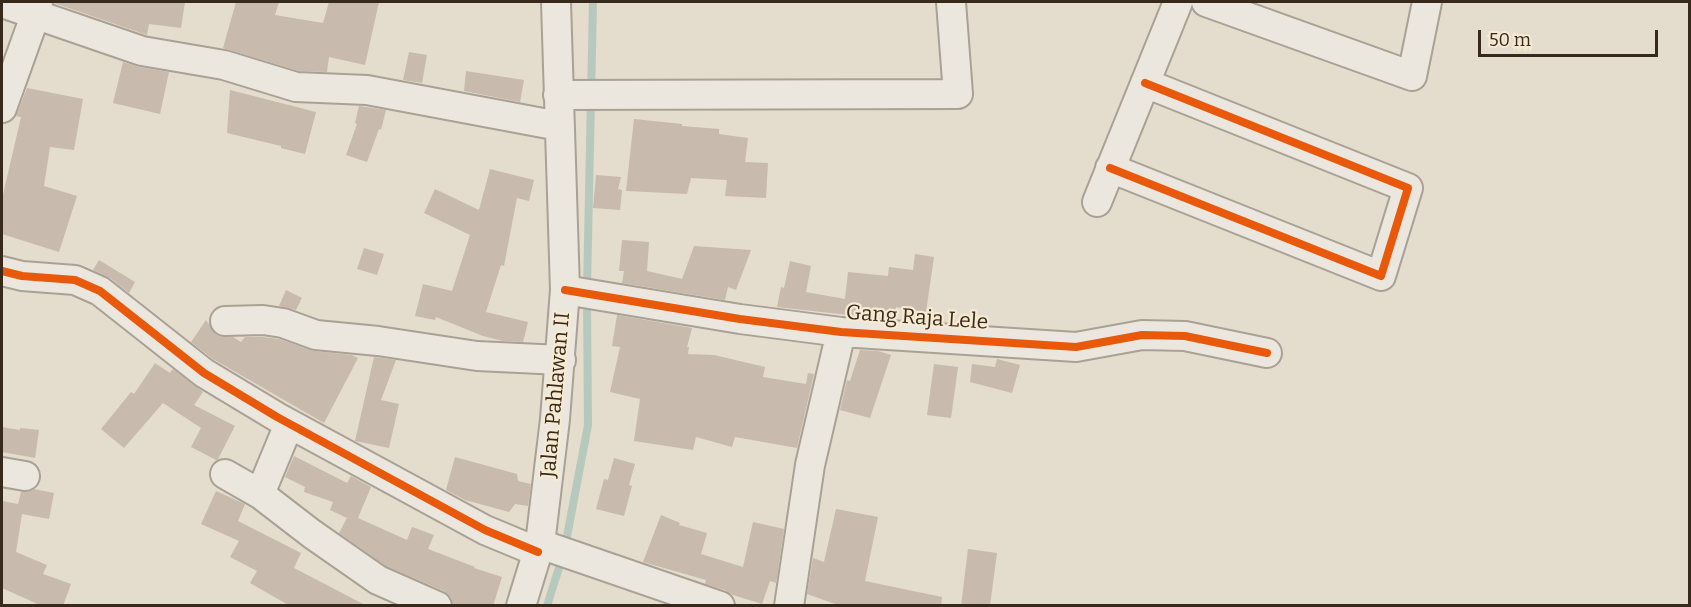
<!DOCTYPE html>
<html>
<head>
<meta charset="utf-8">
<style>
  body { margin:0 }
  #map { position:relative; width:1691px; height:607px; overflow:hidden; background:#e4dccc; font-family:Bitter,serif }
  canvas { display:block }
  .frame { position:absolute; inset:0; border:3px solid #38291d; pointer-events:none }
  .scale { position:absolute; left:1478px; top:30px; width:180px; height:27px; box-sizing:border-box; border:3px solid #38291d; border-top:0; padding-left:8px; font-size:18px; line-height:21px; white-space:nowrap; color:#38291d; -webkit-text-stroke:4px #f6ead1; paint-order:stroke }
</style>
</head>
<body>
<div id="map">
<canvas width="1691" height="607"></canvas>
<div class="frame"></div>
<div class="scale">50 m</div>
</div>
<script>
const c = document.querySelector('canvas').getContext('2d');
c.lineJoin = 'round';
function strokePath(path, color, width, dash) {
  c.strokeStyle = color;
  c.lineWidth = width;
  c.lineCap = dash ? 'butt' : 'round';
  c.setLineDash(dash || []);
  c.stroke(path);
}
function paint(path, color) {
  c.fillStyle = color;
  c.fill(path, 'evenodd');
}
function drawText(font, color, halo, rows, align = 'center') {
  c.font = font + ' Bitter,serif';
  c.lineWidth = 4.5;
  c.setLineDash([]);
  c.textBaseline = 'middle';
  c.strokeStyle = halo;
  c.fillStyle = color;
  for (const [text, x, y, turn = 0] of rows) {
    c.save();
    c.translate(x, y);
    c.rotate((+turn || 0) * Math.PI / 180);
    c.textAlign = isNaN(turn) ? turn : align;
    if (halo) c.strokeText(text, 0, 0);
    c.fillText(text, 0, 0);
    c.restore();
  }
}
strokePath(new Path2D(`
  M587,288L593,2
  M565,547L588,425L587,300
  M547,606L562,558`), '#b7c9bd', 8);
paint(new Path2D(`
  M54,2H185L181,28L149,24L147,35L54,3Z
  M236,2H279L275,15L323,23L329,2H379L365,65L329,57L327,72L299,71L223,48Z
  M409,52L427,55L422,83L403,80Z
  M123,62L139,67L169,72L160,114L113,103Z
  M466,71L524,80L520,102L464,91Z
  M27,88L83,99L74,150L50,147L44,186L77,196L59,252L2,234V199L21,117L16,116Z
  M230,90L316,112L305,154L281,148V146L227,133Z
  M359,106L386,110L381,130L379,129L367,162L346,155L357,124L355,123Z
  M634,119L682,124V126L719,129V134L748,138L745,162L768,163L766,198L725,196L727,180L691,178L687,194L626,191Z
  M490,169L534,180L529,201L517,198L504,266L501,265L486,312L528,322L523,342L503,341L483,336L436,317L435,320L415,316L423,284L452,291L470,235L424,213L435,189L479,210Z
  M596,175L621,177L618,189L622,190L620,210L593,208Z
  M622,240L649,242L647,271L682,279L694,246L751,250L736,290L728,287L725,300L622,283L624,271H619Z
  M364,248L384,254L377,275L357,269Z
  M915,254L934,257L926,312L896,307L895,312L876,310L875,318L777,307L781,287L784,288L790,261L811,266L806,292L845,299L848,272L888,276L889,267L913,270Z
  M99,260L135,282L129,293L110,278L93,270Z
  M286,290L302,298L296,310L279,306Z
  M617,315L692,328L687,347H689L688,354L714,355L765,367L763,377L806,384L808,373L814,374L797,448L735,437L732,447L696,437L693,450L634,441L640,399L610,392L620,347L612,346Z
  M206,320L217,335L233,337L241,342L245,337H262L279,339L314,351L352,355L358,358L324,423L213,359L191,342Z
  M860,350L878,351L891,355L870,418L840,410L847,380L850,381Z
  M374,357L396,360L381,400L399,404L389,448L355,441Z
  M997,359L1020,365L1012,393L970,382L972,364L995,367Z
  M155,363L170,373L173,369L203,392L194,405L235,426L218,459L216,460L191,447L201,428L163,403L124,448L101,429L131,392L134,394Z
  M934,364L958,367L951,418L927,415Z
  M2,427L20,430V428L39,430L35,458L2,452Z
  M294,456L347,483L351,476L371,487L358,518L407,540L412,527L434,535L428,549L475,567L474,568L502,577L493,606H453L451,597L444,591L386,566L339,533L347,518L330,510L333,502L304,492L305,487L285,477Z
  M455,457L517,474L518,481L531,484L528,506L515,504L509,512L465,500L446,490Z
  M614,458L635,464L629,485L632,486L624,516L596,509L604,479L608,480Z
  M34,489L54,493L49,519L22,514L16,552L47,565L43,574L71,584L63,606H42L2,588V501L18,504L21,492Z
  M216,491L245,504L238,521L301,553L294,568L367,606H290L250,583L257,571L230,557L239,541L201,524Z
  M836,509L878,517L865,581L942,597L941,606H841L807,594L813,558L824,562Z
  M661,515L680,523L679,525L707,533L701,554L743,567L753,522L784,529L776,583L770,581L762,604L733,595L725,590L705,584L706,580L643,562Z
  M968,549L997,553L990,606H961Z`), '#c8baad');
const minor = new Path2D(`
  M1206,2L1412,76L1427,2
  M2,3L142,51L224,65L296,87L367,90L559,126
  M558,95L958,94L951,2
  M2,108L36,13L38,2
  M1110,168L1381,276L1408,188L1145,83
  M1097,202L1178,2
  M2,271L22,276L75,280L100,291L204,373L277,417L485,530L538,552
  M565,290L740,319L841,332L1076,347L1142,335L1185,336L1267,353
  M225,321L263,320L283,323L316,335L378,341L477,356L561,360
  M2,472L25,476
  M225,474L260,494L312,534L378,580L437,606
  M260,494L289,424
  M540,544L720,606
  M521,606L540,544L555,419L565,290L556,2
  M789,606L810,465L841,332`);
strokePath(minor, '#a9a195', 32);
strokePath(minor, '#ece7de', 28);
strokePath(new Path2D(`
  M1110,168L1381,276L1408,188L1145,83
  M2,271L22,276L75,280L100,291L204,373L277,417L485,530L538,552
  M565,290L740,319L841,332L1076,347L1142,335L1185,336L1267,353`), '#e8590c', 8);
drawText('21px', '#38291d', '#f6ead1', [
  ["Gang Raja Lele",917,318,4],
  ["Jalan Pahlawan II",556,395,-85]
]);
</script>
</body>
</html>
